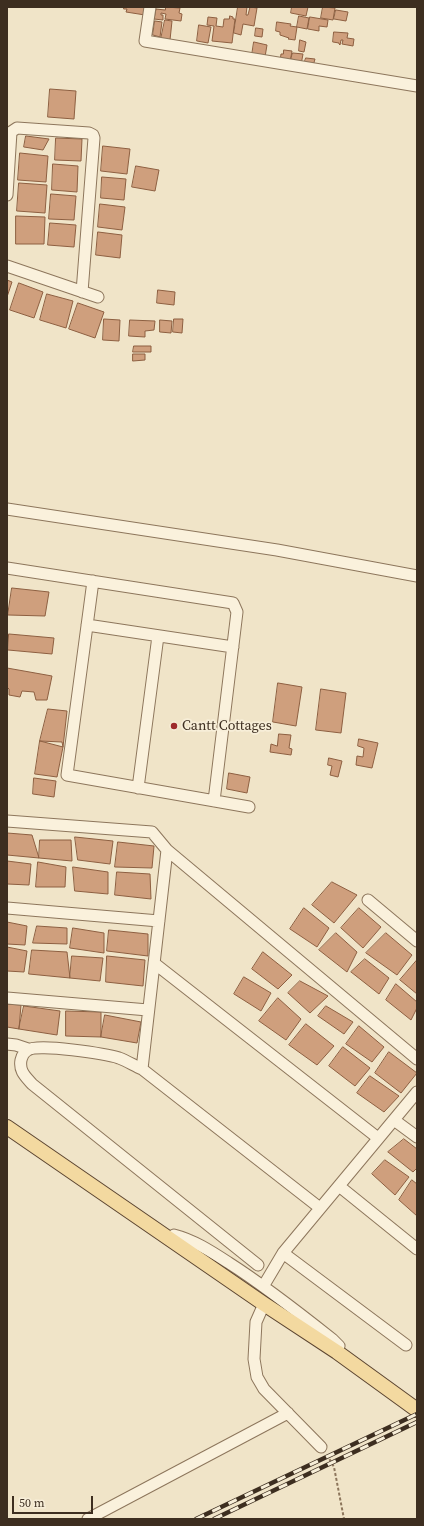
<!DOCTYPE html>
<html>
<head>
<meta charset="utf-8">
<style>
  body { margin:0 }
  #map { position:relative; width:424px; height:1526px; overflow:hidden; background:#f0e4c8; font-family:"Source Serif 4",serif }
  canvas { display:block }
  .frame { position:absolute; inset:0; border:8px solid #3d2e20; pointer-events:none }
  .scale { position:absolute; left:12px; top:1496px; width:81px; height:18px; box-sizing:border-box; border:2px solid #3d2e20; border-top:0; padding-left:5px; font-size:12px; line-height:14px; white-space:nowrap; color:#3d2e20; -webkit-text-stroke:3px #f7eed8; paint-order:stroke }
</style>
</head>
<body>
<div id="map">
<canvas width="424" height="1526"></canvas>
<div class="frame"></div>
<div class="scale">50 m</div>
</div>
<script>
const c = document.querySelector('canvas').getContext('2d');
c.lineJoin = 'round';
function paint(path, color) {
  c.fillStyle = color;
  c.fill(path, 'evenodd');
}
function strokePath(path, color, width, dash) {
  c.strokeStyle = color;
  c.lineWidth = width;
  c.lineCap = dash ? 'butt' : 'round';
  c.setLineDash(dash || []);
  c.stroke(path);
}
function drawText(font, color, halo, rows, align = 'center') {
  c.font = font + ' "Source Serif 4",serif';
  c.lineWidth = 3.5;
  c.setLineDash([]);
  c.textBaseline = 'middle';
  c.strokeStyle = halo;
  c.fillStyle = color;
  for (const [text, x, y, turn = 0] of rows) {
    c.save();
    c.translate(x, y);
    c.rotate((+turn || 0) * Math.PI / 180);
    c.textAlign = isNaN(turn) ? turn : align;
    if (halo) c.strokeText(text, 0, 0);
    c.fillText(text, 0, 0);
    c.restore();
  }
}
const building = new Path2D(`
  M124,7H144V8L146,9L145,15L126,12L127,9H124Z
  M166,7L180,8L179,13L182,14L181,21L165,19L166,14L161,13V15H163V20L154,19L156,9L165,10Z
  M238,7H247L246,15H248L250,7L257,8L254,26L243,24L241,35L234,33Z
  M292,7H308L306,16L291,13Z
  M323,7L335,8L333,20L321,18Z
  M336,10L348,12L346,21L334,19Z
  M230,16L233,17V19H235L232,43L212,41L214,26L207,25L208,17L217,18L216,26L223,27L224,19H229Z
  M299,16L309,18L307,29L297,27Z
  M310,17L328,20L327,27L319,26V31L308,29Z
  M165,20L172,21L170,40L161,39Z
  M155,21L162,22L160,37L153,35Z
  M277,22L291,24L290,26L297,27L295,40L288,39L289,38L280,35V32L276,31Z
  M199,25L211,27L208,43L197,41Z
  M256,28L263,29L262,37L255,36Z
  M334,32L348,33L347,38L354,39L353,46L342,44L343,40H341L340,45L339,44V43L333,42Z
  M300,40L306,42L304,52L299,51Z
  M254,42L267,45L265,57L252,55Z
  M284,50L292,51L290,63L280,61L281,54H283Z
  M293,53L303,54L301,65L294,64L295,60L291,59Z
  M306,58L315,59L313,66L304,64Z
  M50,89L76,91L74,119L48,117Z
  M26,136L49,139L43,150L24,147Z
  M56,138L82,139L81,161L55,160Z
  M103,146L130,149L127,174L101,171Z
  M20,153L48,156L46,182L18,180Z
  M53,164L78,166L77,192L52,190Z
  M136,166L159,170L155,191L132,187Z
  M102,177L126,179L124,200L101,198Z
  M19,183L47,185L45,213L17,211Z
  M51,194L76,196L74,220L49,219Z
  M100,204L125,207L122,230L98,227Z
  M16,216L45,217L44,244H16Z
  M50,223L76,225L74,247L48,245Z
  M98,232L122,235L120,258L96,255Z
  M7,280L12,282L7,297Z
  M19,283L43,292L34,318L10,310Z
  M158,290L175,292L174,305L157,303Z
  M47,294L73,301L66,328L40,320Z
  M78,303L104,312L95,338L69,329Z
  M104,319L120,320L119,341L103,340Z
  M174,319H183L182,333L173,332Z
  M130,320L155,321L154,330L145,331V337L129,336Z
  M160,320L172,321L171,333L160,332Z
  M134,346H151V352H133Z
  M133,354H145V360L133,361Z
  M12,588L49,592L45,616L8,615Z
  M9,634L54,638L52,654L8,650Z
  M7,668L52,676L47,700H36L34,692L22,691L20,697L9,695V689L8,688L7,691Z
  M278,683L302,687L296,726L273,722Z
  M321,689L346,693L341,733L316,730Z
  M48,709L67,711L63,747L62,742L40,741Z
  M279,734L291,735L289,748L292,749L291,755L270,752L271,744L277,746Z
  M359,739L378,743L372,768L356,765L357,756L363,757L364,748L358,746Z
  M40,741L63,747L57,777L35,774Z
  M329,758L342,761L338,777L330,775L332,766L328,765Z
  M229,773L250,777L247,793L227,789Z
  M34,778L56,781L54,797L33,794Z
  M7,833L32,835L39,858L7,855Z
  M75,837L113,841L110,864L78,860Z
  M40,840H71L72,861L39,858Z
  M118,842L154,846L152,868L115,867Z
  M7,861L31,864L29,885L7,884Z
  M38,862L66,867L65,887H36Z
  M73,867L108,872V894L75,891Z
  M117,872L150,874L151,899L115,895Z
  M332,882L357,895L334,923L312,905Z
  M304,908L329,928L317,947L290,929Z
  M359,908L381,927L363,948L341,928Z
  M7,922L27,926L25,945L7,944Z
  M37,926L67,928V944L33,943Z
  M73,928L104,933V953L70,948Z
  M109,930L148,934V956L107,951Z
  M336,933L357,952L347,972L319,950Z
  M386,933L412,955L397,975L366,953Z
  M7,947L27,951L24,972L7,971Z
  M32,950L67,952L70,978L29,974Z
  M263,952L292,975L278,989L252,969Z
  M72,956L103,958L100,981L70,978Z
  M107,956L145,960L143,986L106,982Z
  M365,959L389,978L379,994L351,972Z
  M417,960V994L400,980Z
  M244,977L271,993L261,1011L234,994Z
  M300,981L328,996L310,1013L288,993Z
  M396,984L417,1002V1008L411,1020L386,1000Z
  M278,998L301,1019L286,1040L259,1021Z
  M7,1004L21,1005L19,1029L7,1027Z
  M24,1006L60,1011L57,1035L19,1029Z
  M326,1006L353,1022L344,1034L318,1016Z
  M66,1011L101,1012V1037L66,1036Z
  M105,1015L141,1022L137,1043L101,1037Z
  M306,1024L334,1046L317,1065L289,1045Z
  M359,1026L384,1047L372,1062L346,1044Z
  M343,1047L370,1068L355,1086L329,1066Z
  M389,1052L417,1073L401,1093L375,1073Z
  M370,1076L399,1096L384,1112L357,1093Z
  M404,1139L417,1149V1168L413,1172L388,1152Z
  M385,1160L409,1177L395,1195L372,1174Z
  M412,1180L417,1184V1216L399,1200Z`);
paint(building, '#cf9f7d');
strokePath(building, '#8d5f41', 1);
const minor = new Path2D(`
  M150,7L145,41L417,86
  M7,195L11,132L17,128L89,133L93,135L94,138L82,292
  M7,266L98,297
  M7,509L277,550L417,576
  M7,568L233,603L237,612L214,801
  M93,581L67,775L249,807
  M87,625L233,647
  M138,788L158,636
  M7,821L152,832L167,850L417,1059
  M167,850L142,1069L320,1208
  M368,900L417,941
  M7,908L159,921
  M154,963L378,1138
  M7,998L148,1010
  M7,1044L16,1045L28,1049
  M142,1069C135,1066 127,1061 119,1058C107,1054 37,1043 28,1050C24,1052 22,1056 21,1060C19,1071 25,1076 32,1084L258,1265
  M394,1120L417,1137
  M339,1186L417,1249
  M169,1238L174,1235C194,1240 212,1252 229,1263C265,1286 298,1312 332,1339L339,1346L337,1352
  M283,1253L406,1345
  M264,1285L283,1253L417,1092
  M264,1304L256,1322L254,1359L257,1377L264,1389L321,1447
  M88,1519L288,1413`);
const major = new Path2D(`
  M7,1127L264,1304L337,1352L417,1410`);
strokePath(minor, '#8d765c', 13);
strokePath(major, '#5b4430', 16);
strokePath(new Path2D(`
  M327,1455L334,1467L344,1519`), '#8d765c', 2, [3, 2]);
strokePath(minor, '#faf1dc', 11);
strokePath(major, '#f3d9a0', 14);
const rail = new Path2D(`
  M196,1519L417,1414
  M214,1519L417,1422`);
strokePath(rail, '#3d2e20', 4.5);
strokePath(rail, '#f7eed8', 3, [9]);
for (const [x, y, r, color] of [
  [174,726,4,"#9e2a2b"]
]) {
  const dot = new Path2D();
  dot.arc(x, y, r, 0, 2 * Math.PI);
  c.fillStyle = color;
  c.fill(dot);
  strokePath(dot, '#f7eed8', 1.5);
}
drawText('14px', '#3d2e20', '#f7eed8', [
  ["Cantt Cottages",182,726]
], 'left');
</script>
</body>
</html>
